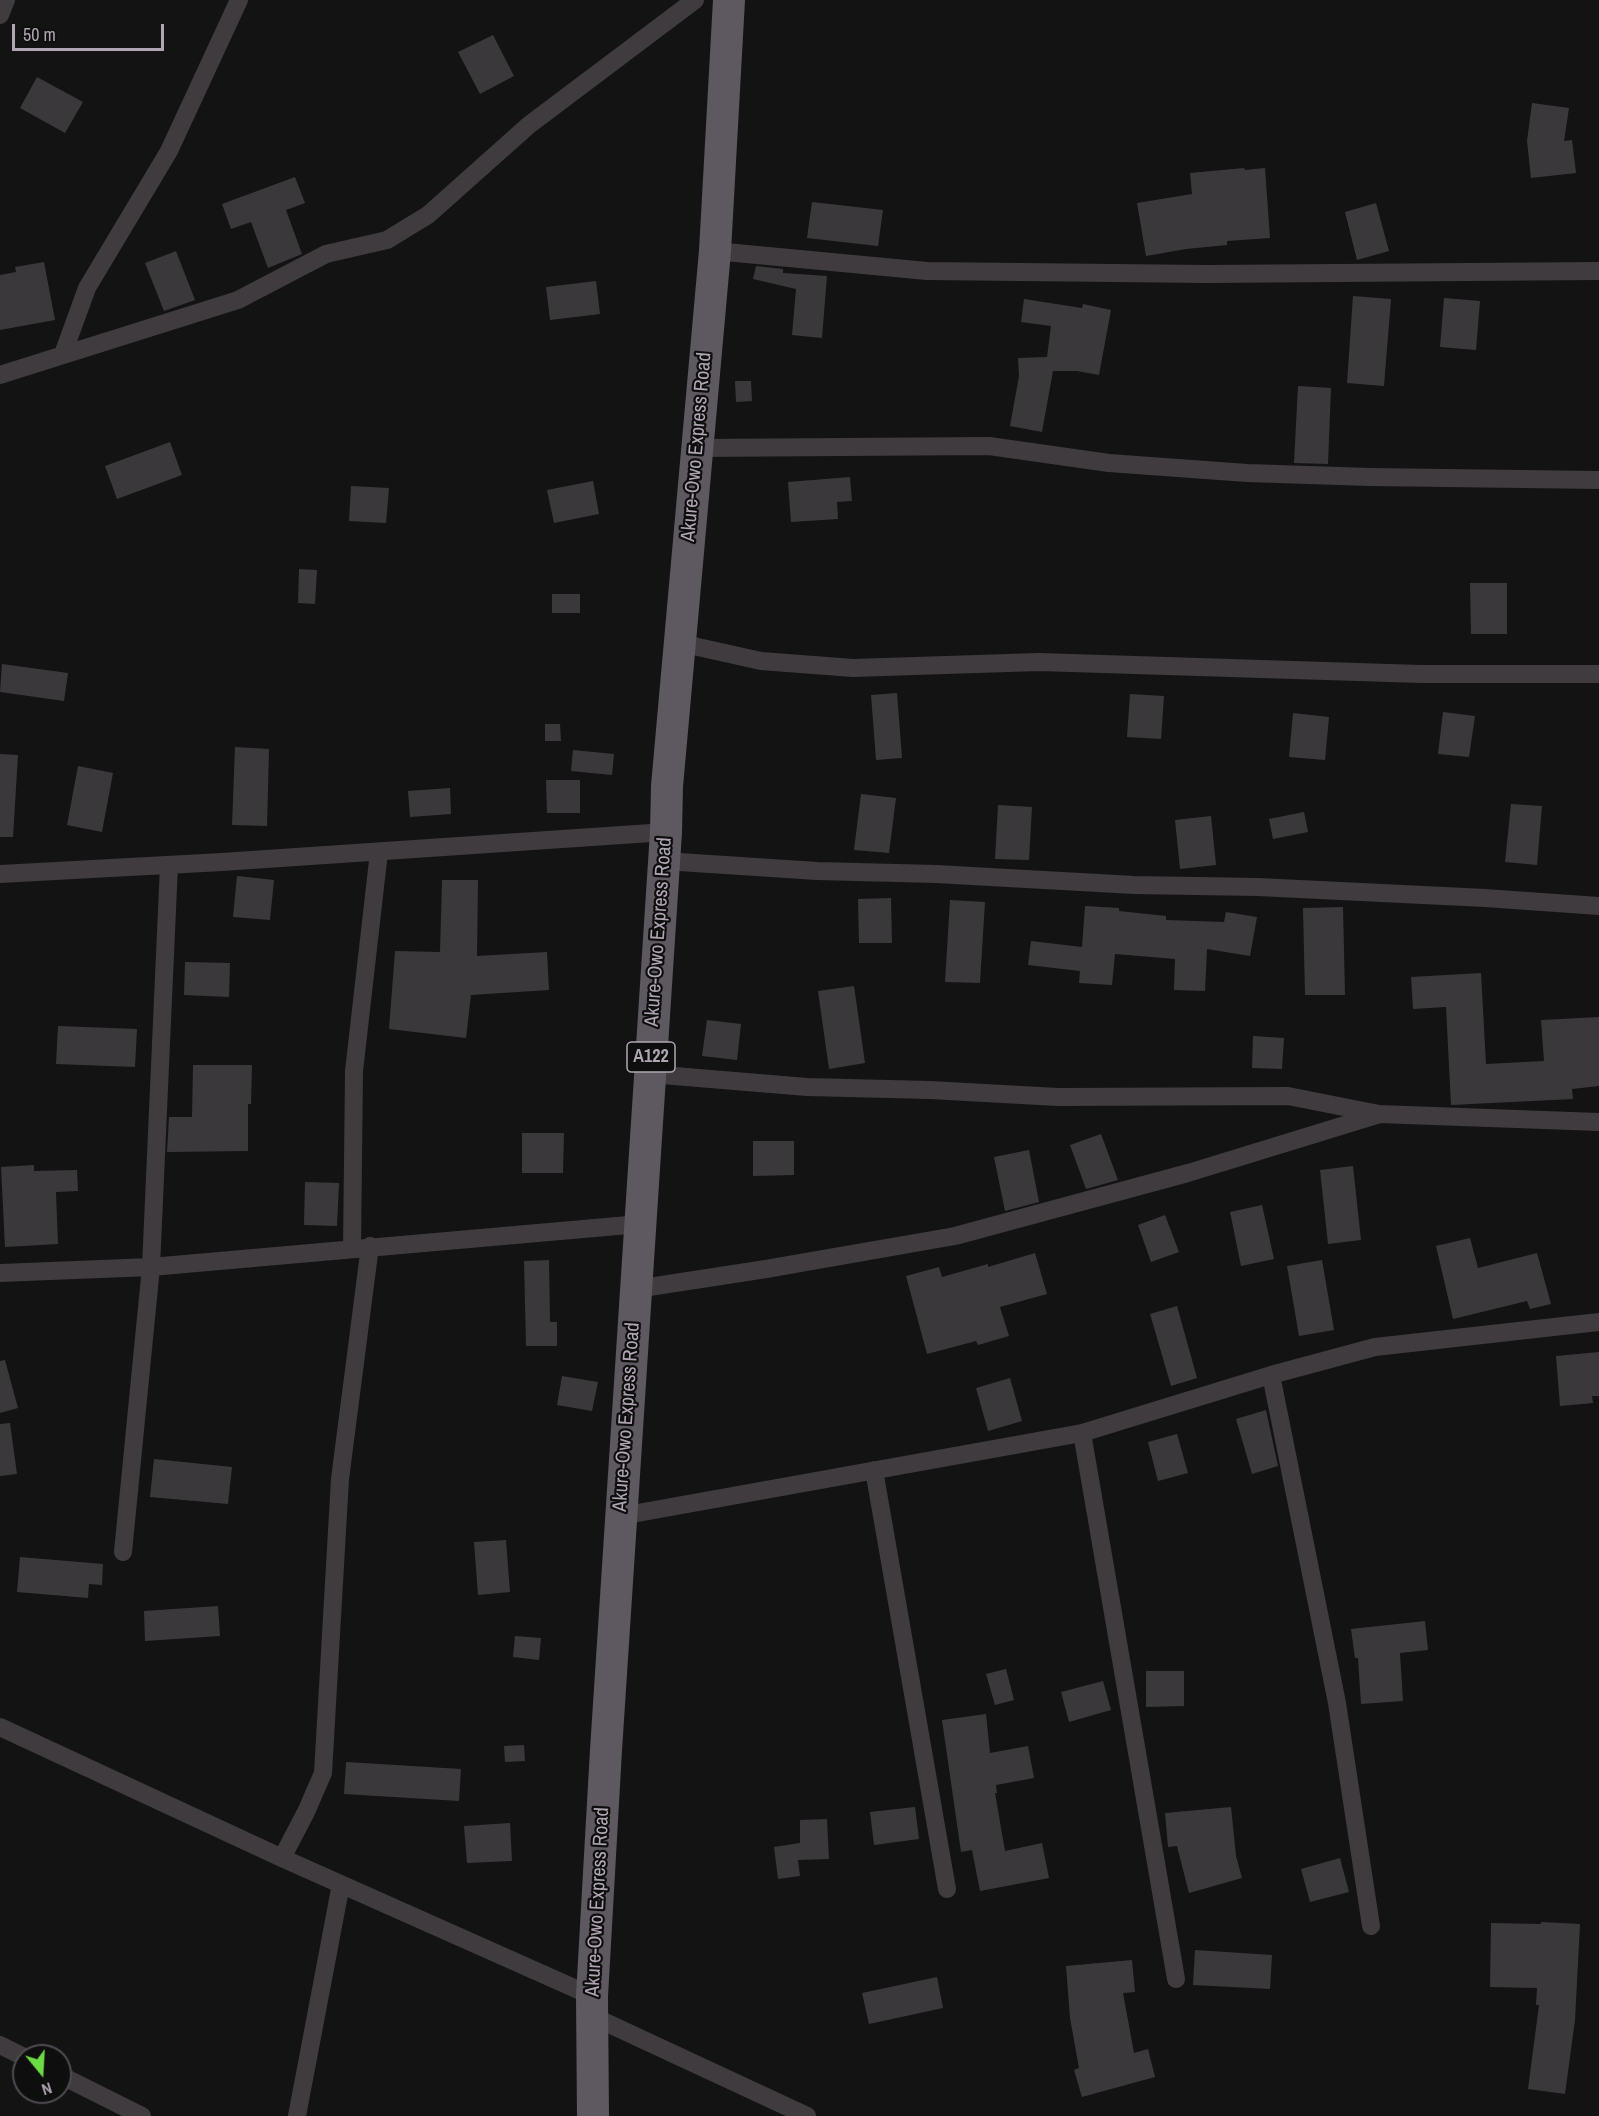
<!DOCTYPE html>
<html>
<head>
<meta charset="utf-8">
<style>
  body { margin:0 }
  #map { position:relative; width:1599px; height:2116px; overflow:hidden; background:#141314; font-family:"Archivo Narrow",sans-serif }
  canvas { display:block }
  .north { position:absolute; left:12px; top:2044px; width:60px; height:60px; box-sizing:border-box; background:#0f0e0f; border:2px solid #4f4b51; border-radius:50%; rotate:162deg; font-size:16px; font-weight:700; line-height:24px; text-align:center; color:#b0a6b3 }
  .north::after { content:''; display:block; margin:auto; width:21px; height:27px; background:#6cda45; clip-path:polygon(50% 0,100% 100%,50% 72%,0 100%) }
  .scale { position:absolute; left:12px; top:24px; width:152px; height:27px; box-sizing:border-box; border:3px solid #b0a6b3; border-top:0; padding-left:8px; font-size:18px; line-height:21px; white-space:nowrap; color:#b0a6b3; -webkit-text-stroke:4px #0f0e0f; paint-order:stroke }
</style>
</head>
<body>
<div id="map">
<canvas width="1599" height="2116"></canvas>
<div class="north">N</div>
<div class="scale">50 m</div>
</div>
<script>
const c = document.querySelector('canvas').getContext('2d');
c.lineJoin = 'round';
function paint(path, color) {
  c.fillStyle = color;
  c.fill(path, 'evenodd');
}
function strokePath(path, color, width, dash) {
  c.strokeStyle = color;
  c.lineWidth = width;
  c.lineCap = dash ? 'butt' : 'round';
  c.setLineDash(dash || []);
  c.stroke(path);
}
function drawText(font, color, halo, rows, align = 'center') {
  c.font = font + ' "Archivo Narrow",sans-serif';
  c.lineWidth = 4.5;
  c.setLineDash([]);
  c.textBaseline = 'middle';
  c.strokeStyle = halo;
  c.fillStyle = color;
  for (const [text, x, y, turn = 0] of rows) {
    c.save();
    c.translate(x, y);
    c.rotate((+turn || 0) * Math.PI / 180);
    c.textAlign = isNaN(turn) ? turn : align;
    if (halo) c.strokeText(text, 0, 0);
    c.fillText(text, 0, 0);
    c.restore();
  }
}
paint(new Path2D(`
  M493,35L514,76L480,94L458,52Z
  M37,77L83,102L65,133L20,108Z
  M1532,103L1569,108L1564,141L1572,140L1576,173L1531,178L1527,141Z
  M1244,168L1245,170L1265,168L1270,238L1227,241V245L1186,249L1146,256L1137,203L1192,194L1190,173Z
  M295,177L305,203L286,210L302,254L268,268L251,222L231,229L222,204Z
  M812,202L883,210L878,246L807,238Z
  M1376,203L1389,251L1357,260L1345,212Z
  M176,251L195,300L164,311L145,263Z
  M44,262L55,320L0,330V275L16,272L15,267Z
  M756,266L783,269V273L827,276L822,338L792,335L796,289L753,279Z
  M596,281L600,314L550,320L546,287Z
  M1353,296L1391,299L1384,386L1347,383Z
  M1444,298L1480,301L1476,350L1440,347Z
  M1024,299L1082,308L1083,304L1111,310L1099,375L1077,371H1053L1042,432L1010,426L1019,376L1018,358L1047,357L1051,326L1021,322Z
  M735,381H751L752,401L736,402Z
  M1298,386L1331,388L1328,464L1294,463Z
  M170,442L182,475L117,499L105,466Z
  M850,477L852,501L837,502L838,519L791,522L788,482Z
  M593,481L599,514L554,523L547,490Z
  M351,486L389,488L386,523L349,521Z
  M299,569L317,570L315,604L298,603Z
  M1470,583H1507V634H1471Z
  M552,594H580V613H552Z
  M2,664L68,673L64,701L0,692Z
  M897,693L902,758L876,760L871,695Z
  M1130,694L1164,696L1161,739L1127,737Z
  M1443,712L1475,716L1469,757L1438,754Z
  M1293,713L1329,717L1325,760L1289,757Z
  M545,724H560L561,741H545Z
  M235,747L269,749L267,826L232,825Z
  M573,750L614,754L612,775L571,771Z
  M0,754L18,755L13,837H0Z
  M78,766L113,773L102,832L67,825Z
  M546,780H580V813H547Z
  M450,788L451,814L410,817L408,791Z
  M861,794L896,798L889,853L854,850Z
  M1511,804L1542,806L1537,865L1505,862Z
  M998,805L1032,807L1029,860L995,859Z
  M1304,812L1308,832L1273,839L1269,819Z
  M1211,816L1216,865L1180,869L1175,820Z
  M237,876L274,880L270,920L233,917Z
  M442,880H478L477,956L547,952L549,990L471,995L466,1038L389,1029L395,951L440,952Z
  M891,898L892,943H859L858,899Z
  M950,900L985,902L980,983L945,982Z
  M1085,906L1119,908V911L1166,916V920L1224,922L1226,912L1257,917L1250,956L1207,949L1205,991L1174,990L1175,959L1115,954L1112,985L1079,983L1080,971L1028,965L1031,941L1082,947Z
  M1343,907L1345,995H1305L1303,908Z
  M185,962L230,963L229,997L184,995Z
  M1481,973L1486,1064L1544,1061L1541,1020L1599,1017V1086L1572,1089L1573,1099L1451,1105L1446,1007L1413,1009L1411,977Z
  M854,986L865,1063L829,1069L818,991Z
  M707,1020L741,1024L737,1060L702,1056Z
  M58,1026L137,1029L135,1067L56,1064Z
  M1253,1036L1284,1038L1282,1069L1252,1068Z
  M193,1065H252L251,1104H248V1151L167,1152L169,1117H192Z
  M522,1133H564L563,1173H522Z
  M1101,1134L1118,1180L1086,1189L1070,1145Z
  M753,1141H794V1175L753,1176Z
  M1029,1150L1039,1202L1005,1211L994,1157Z
  M34,1165V1171L77,1170L78,1191L56,1192L58,1244L5,1247L1,1167Z
  M1353,1166L1361,1240L1328,1244L1320,1170Z
  M305,1182L339,1183L337,1226L304,1225Z
  M1262,1205L1274,1259L1241,1266L1230,1212Z
  M1165,1215L1179,1252L1151,1262L1138,1225Z
  M1470,1238L1478,1268L1537,1253L1551,1304L1530,1309L1527,1301L1453,1319L1436,1246Z
  M1035,1253L1047,1294L1000,1307L1009,1336L978,1345L976,1341L927,1354L906,1276L939,1267L942,1277L988,1264V1267Z
  M549,1260L550,1322H557V1346H526L524,1261Z
  M1322,1260L1334,1330L1299,1336L1287,1266Z
  M1177,1306L1197,1378L1171,1386L1150,1314Z
  M1599,1352V1396H1592L1593,1403L1560,1406L1556,1356Z
  M5,1360L18,1408L0,1413V1361Z
  M562,1376L598,1382L592,1411L557,1405Z
  M1010,1378L1022,1421L988,1431L976,1388Z
  M1266,1410L1278,1466L1252,1474L1236,1419Z
  M10,1423L17,1474L0,1476V1424Z
  M1177,1434L1188,1473L1158,1481L1148,1442Z
  M154,1459L232,1467L228,1504L150,1497Z
  M506,1540L510,1592L478,1595L474,1542Z
  M20,1557L103,1564L102,1585L89,1584L88,1598L17,1592Z
  M218,1606L220,1636L145,1641L144,1611Z
  M1425,1621L1428,1650L1400,1653L1403,1701L1361,1704L1358,1658H1355L1351,1629Z
  M515,1636L541,1638L539,1660L513,1657Z
  M1006,1669L1014,1700L995,1705L986,1674Z
  M1146,1671H1184V1706L1146,1707Z
  M1103,1681L1111,1710L1069,1722L1061,1692Z
  M986,1714L990,1753L1028,1746L1034,1778L996,1785L997,1793H995L1005,1851L1042,1843L1049,1878L980,1891L972,1850L961,1852L942,1720Z
  M524,1745L525,1761L505,1762L504,1746Z
  M346,1762L461,1769L459,1801L344,1794Z
  M915,1807L919,1839L874,1845L870,1812Z
  M1231,1807L1236,1856L1242,1878L1189,1893L1177,1846L1168,1847L1165,1813Z
  M827,1819L829,1859L798,1860L800,1876L778,1879L774,1847L800,1843V1820Z
  M510,1823L512,1861L467,1863L464,1826Z
  M1340,1858L1349,1892L1310,1902L1301,1869Z
  M1541,1922L1580,1924L1575,2020L1565,2094L1528,2089L1539,2005H1536L1537,1988L1490,1987L1491,1923L1541,1924Z
  M1195,1950L1272,1955L1270,1989L1193,1985Z
  M1132,1960L1135,1992L1123,1993L1134,2053L1148,2049L1155,2077L1082,2097L1074,2070L1079,2068L1070,2018L1066,1966Z
  M937,1977L943,2008L869,2024L862,1993Z`), '#3b383b');
strokePath(new Path2D(`
  M0,15L6,0
  M715,251L927,271L1207,274L1599,271
  M63,354L87,288L169,151L239,0
  M0,375L238,300L326,254L387,240L428,215L529,125L695,0
  M697,448L989,446L1109,463L1247,473L1370,477L1599,480
  M680,643L761,661L853,668L1039,662L1421,674H1599
  M664,861L817,871L936,874L1134,885L1258,887L1485,898L1599,906
  M0,874L222,862L666,832
  M650,1074L807,1087L930,1090L1058,1097L1288,1096L1379,1114L1599,1122
  M352,1248L354,1071L379,852
  M0,1273L151,1267L640,1224
  M636,1289L766,1269L955,1236L1188,1173L1377,1115
  M1271,1375L1337,1703L1371,1926
  M1082,1433L1176,1979
  M874,1470L947,1889
  M621,1516L1082,1433L1271,1375L1375,1347L1599,1322
  M123,1552L151,1267L169,865
  M0,1727L282,1858L592,1996
  M282,1858L306,1812L323,1773L340,1479L370,1246
  M592,2016L807,2116
  M0,2045L24,2057
  M60,2075L142,2116
  M297,2116L341,1884`), '#3f3b3f', 18);
strokePath(new Path2D(`
  M593,2116L592,1996L606,1750L666,832L667,786L715,251L729,0`), '#5e5860', 32);
for (const [x, y, w] of [
  [651,1057,48]
]) {
  const box = new Path2D();
  box.roundRect(x - w / 2, y - 15, w, 30, 4.5);
  c.fillStyle = '#0f0e0f';
  c.fill(box);
  strokePath(box, '#b0a6b3', 1.5);
}
drawText('bold 18px', '#b0a6b3', null, [
  ["A122",651,1057]
]);
drawText('20px', '#b0a6b3', '#0f0e0f', [
  ["Akure-Owo Express Road",697,447,-85],
  ["Akure-Owo Express Road",659,932,-86],
  ["Akure-Owo Express Road",627,1417,-86],
  ["Akure-Owo Express Road",598,1902,-87]
]);
</script>
</body>
</html>
